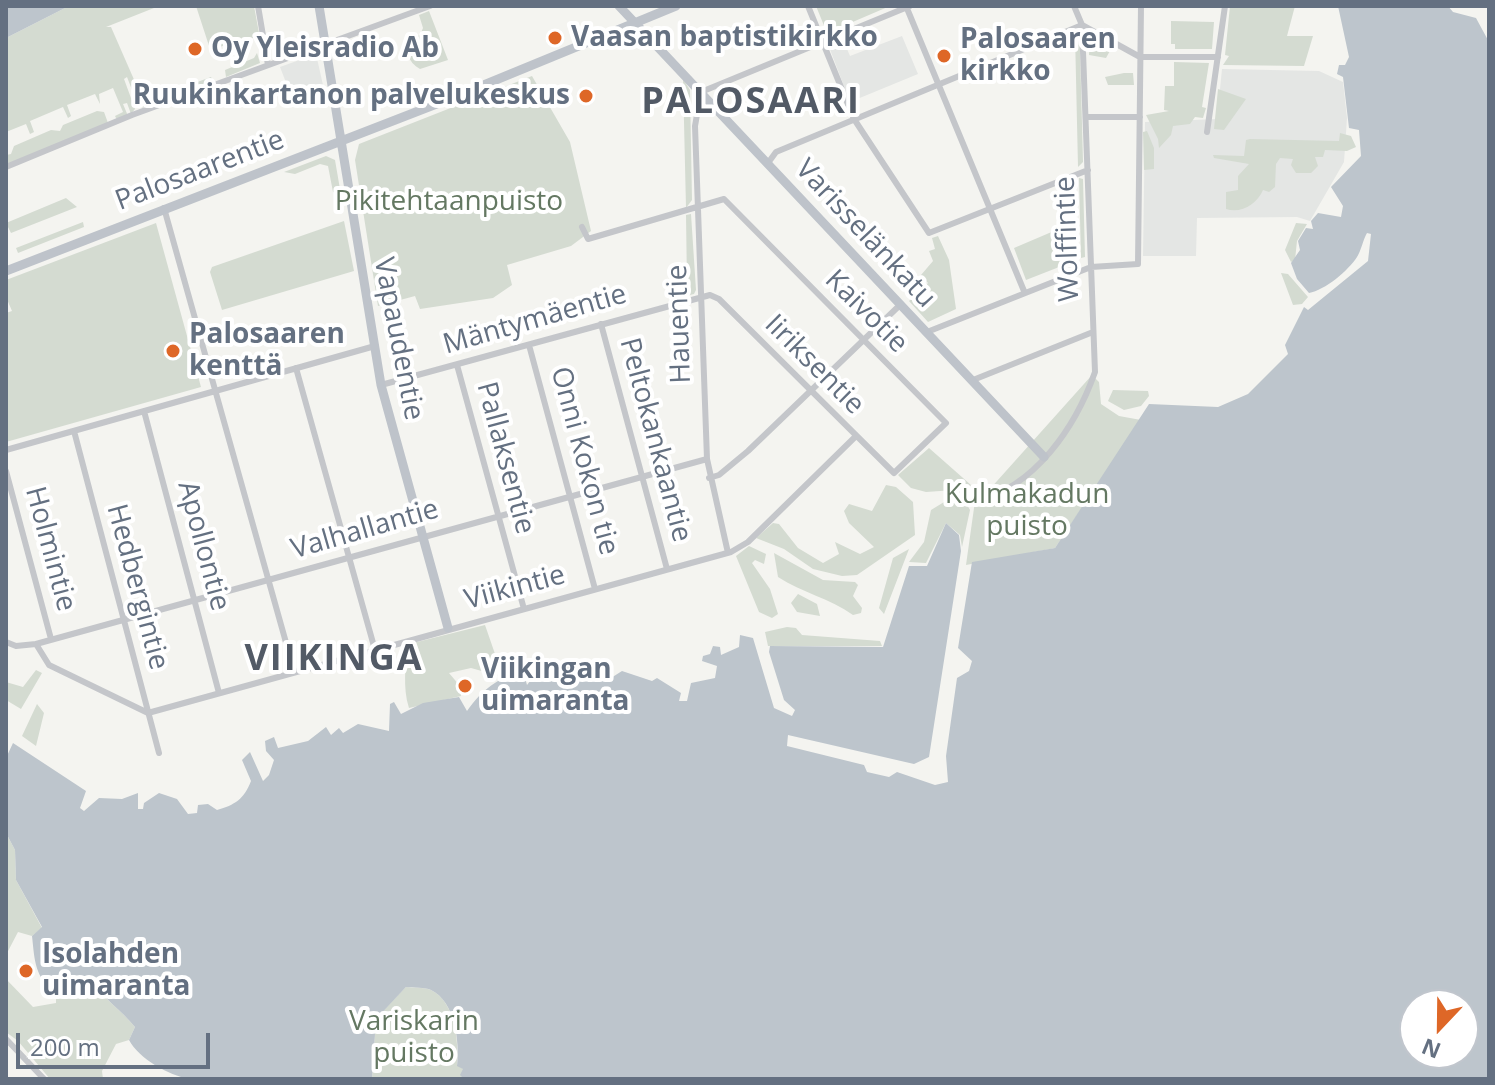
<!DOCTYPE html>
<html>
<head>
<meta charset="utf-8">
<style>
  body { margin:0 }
  #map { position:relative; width:1495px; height:1085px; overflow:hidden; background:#f4f4f0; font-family:"Open Sans",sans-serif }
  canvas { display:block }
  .frame { position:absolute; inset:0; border:8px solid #647081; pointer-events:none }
  .north { position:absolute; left:1399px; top:989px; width:80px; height:80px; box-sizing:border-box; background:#fff; border:2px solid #c1c6cd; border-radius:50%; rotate:202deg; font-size:22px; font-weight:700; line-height:32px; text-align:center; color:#647081 }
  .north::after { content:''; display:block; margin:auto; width:28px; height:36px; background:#de6727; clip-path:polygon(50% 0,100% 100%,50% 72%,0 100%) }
  .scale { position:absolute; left:16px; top:1033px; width:194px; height:36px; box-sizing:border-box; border:4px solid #647081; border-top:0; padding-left:10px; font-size:24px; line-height:28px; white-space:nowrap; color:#647081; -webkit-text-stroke:6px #fff; paint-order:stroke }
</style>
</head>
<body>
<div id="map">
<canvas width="1495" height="1085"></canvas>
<div class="frame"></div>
<div class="north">N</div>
<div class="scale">200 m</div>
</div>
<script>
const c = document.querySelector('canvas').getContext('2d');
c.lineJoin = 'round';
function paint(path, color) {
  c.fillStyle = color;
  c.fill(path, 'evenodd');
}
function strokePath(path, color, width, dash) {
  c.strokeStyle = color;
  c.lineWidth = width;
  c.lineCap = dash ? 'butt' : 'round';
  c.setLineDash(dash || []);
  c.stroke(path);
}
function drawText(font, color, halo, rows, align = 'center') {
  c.font = font + ' "Open Sans",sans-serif';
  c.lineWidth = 8;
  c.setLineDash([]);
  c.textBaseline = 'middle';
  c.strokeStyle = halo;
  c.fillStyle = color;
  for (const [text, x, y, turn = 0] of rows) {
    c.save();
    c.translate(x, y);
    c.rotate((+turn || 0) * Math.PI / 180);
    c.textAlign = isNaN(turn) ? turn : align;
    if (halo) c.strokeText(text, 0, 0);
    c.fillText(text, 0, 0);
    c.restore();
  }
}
paint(new Path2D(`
  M902,36L918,74L850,102L828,44L842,37L850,56Z
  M316,54L323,85L292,98L280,67Z
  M1222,69L1319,71L1343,82L1347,118L1344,162L1310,221L1297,217L1197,218L1196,256H1143L1145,122L1217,119Z`), '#e4e6e4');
paint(new Path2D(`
  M69,6H159L106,27H111L146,107L139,108L127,77L124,79L135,109L131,114L127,103L123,104L128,116L117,120L115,116L123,112L113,88L99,94L100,104L95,94L67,105L71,116L68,118L63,107L30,121L34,132L30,134L26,124L6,132V38Z
  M196,6H254L264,60L255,37L239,45L237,40L220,47L212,55Z
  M816,6H890L827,33Z
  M1230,6H1295L1287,36H1313L1304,66L1223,65L1229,56L1225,55Z
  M429,11L448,60L420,69C408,63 404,48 405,36L407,40L420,35L423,28L419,15Z
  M1171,21L1214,22L1212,49H1175V44H1171Z
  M1075,34L1079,38L1080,49L1083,162L1078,167Z
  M1090,37L1111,49L1106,58L1089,55Z
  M257,53L260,63L226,77L225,70L254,58Z
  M1174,62L1209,63L1202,107L1206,108L1203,118L1195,117L1190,124L1173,126L1171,135L1159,148L1158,139L1146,115L1169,111L1164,110L1165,86H1174Z
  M1124,73H1133L1134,85H1108L1105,77Z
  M532,76L570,142L591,231L571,246L507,265L512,285L493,298L420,309L415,296L378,306L355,160L359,144Z
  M211,77L213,81L154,104L144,82L151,93L165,88L167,93Z
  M683,79L690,90L692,200L686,208Z
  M1218,89L1246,99L1224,130L1214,129Z
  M97,111L104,112L108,123L6,165V155L11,154L14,146L51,130L60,131L63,125Z
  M1147,131L1154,148V169L1144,170L1143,132Z
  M1340,133L1351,136L1356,147L1347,151L1325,150L1323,157H1315L1318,166L1311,173H1296L1291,165L1293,159L1280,158L1276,164L1275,187L1269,192L1263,190C1257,204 1241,214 1226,209V192L1238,190V176L1249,164L1214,158L1213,155L1244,156L1246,140L1250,139L1339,141Z
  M326,156L335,160L341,195L333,192L328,166L320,164L295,174L284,172Z
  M1079,178L1083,179L1085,257L1081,258Z
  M66,198L77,207L11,233L6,223Z
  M691,214L696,290L694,294L681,297L680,288L687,286L686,215Z
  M344,221L354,271L222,310L210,272L212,267Z
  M83,222L84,227L18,253L16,248Z
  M1075,222L1077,260L1026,280L1014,248Z
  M156,223L201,387L6,442V313L12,311L6,297V280Z
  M1296,223L1307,224L1297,241L1295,260L1291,262L1285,250Z
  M938,236L949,260L956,309L928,322L909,301L928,283L921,275L933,261L929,251L935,249L932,238Z
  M1281,273L1288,274L1308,297L1302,304L1293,305Z
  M1092,375L1099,382L1101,404L1119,416L1141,420L1055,548L966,565L975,501L980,500Z
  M1113,390L1148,391L1149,396L1141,406L1124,410L1108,401Z
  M929,448L971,485L969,489L926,492L911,488L898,475Z
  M886,485L896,487L913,502L915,535L857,575L842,576L813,569L784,549L756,538L773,523L779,524L798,548L823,563L839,554L835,542L860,554L874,547L849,523L844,511L849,504L872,511Z
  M949,499L966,503L970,510L962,547L960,535L946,523L926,563L909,562L924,542L931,510Z
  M749,546L766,554L764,564L755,560L752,563L770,589L778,614L772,618L759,612L736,556Z
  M909,549L884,614L879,608L893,558Z
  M774,553L823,580L855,582L858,585L853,596L862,608L861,613L853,615C830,598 802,593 778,577Z
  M798,594L817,604L820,616L797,612L791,603Z
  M485,625L503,677L471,668L449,673L460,686L461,696L409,708C402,686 407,667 405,645Z
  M787,627L796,628L802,635L880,641L882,646H768L765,632Z
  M36,670L42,673L21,709L6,700V682L23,687Z
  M37,704L44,713L36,746L22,736Z
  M6,833L15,850L16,880L42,928L32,936L18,932L6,955Z
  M6,979L33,1007L56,1003V995L71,981L93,982C105,1000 121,1010 135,1027L129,1040L116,1044L102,1071L103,1079H50L18,1041L6,1032Z
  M406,987C413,988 424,987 431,990C455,1001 459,1042 457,1065L464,1069L461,1075L464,1079H372L376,1018Z`), '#d4dbd1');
paint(new Path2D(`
  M6,6H69L6,38Z
  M1338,6H1448L1453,12L1476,18L1489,42V1079H464L460,1075L463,1069L457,1066C460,1043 455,1001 431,990C425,987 413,988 406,987L376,1019L372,1079H189C169,1075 139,1059 129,1040L135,1027C121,1010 105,1000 93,982L71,981L56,995C34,975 35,962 32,936L42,927L16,880L15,850L6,833V758L13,743L86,791L80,808L84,811L99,798L122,799L138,793V809H143L144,803L159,793L177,799L188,814L197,813L198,805L208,804L217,810C235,805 244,799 251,781L242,760L250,752L263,781L269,775L274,760L266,751L265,741L274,737L278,748L308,741L326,727L331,735L339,728L343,733L358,724L389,731L390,704L394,702L401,714L423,703L459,697L467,711C483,689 496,679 523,671L527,685L534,676H550C565,662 588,674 606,665L611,678L622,671L652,681L657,678L681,693L679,701H687L691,683L715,678L717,666L702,661L703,656L710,654L713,646L720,647L721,655L739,647L740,635L753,638L774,708L792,716L795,710L784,700L769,652L770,646L883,647L909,566H927L946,523L959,535L961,551L929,757L914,764L788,735L787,746L864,765L867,772L889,777L897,772L935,785L948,782L946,756L957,678L969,671L972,661L958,648L972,562L1055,548L1149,404L1218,407L1248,394L1288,354L1285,345L1304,307L1308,310L1368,261L1371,234L1367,233C1363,240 1361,251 1357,257C1348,271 1325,290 1309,293L1297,279L1291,263L1300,250L1298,241L1306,228L1313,229L1311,221L1318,213L1341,217L1343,206L1331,187L1361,156L1359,130L1349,128L1343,77L1337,74L1339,65H1345L1349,57ZM1415,1005H1463V1053H1415Z`), '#bdc5cc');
strokePath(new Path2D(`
  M258,6L268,65
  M808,6L854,119L929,233L1088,170
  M906,6L1024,291
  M1087,117H1140
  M1207,132L1225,6
  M768,163L776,152L1082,25L1140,57H1218
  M6,167L132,115L430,6
  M164,208L294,671
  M601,324L667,569
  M927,332L1091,267L1138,264L1141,6
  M529,345L595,589
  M457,365L524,609
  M296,368L375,650
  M973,380L1093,332
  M381,385L710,295L719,299L894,473L946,423L724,199L588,239L582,227
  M144,411L219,693
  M74,431L159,753
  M6,450L375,346
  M6,471L51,639
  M709,478L719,475L748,451L901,304
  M975,501C1035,488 1076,426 1095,372L1082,25L1074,6
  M728,553L707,459L695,126L701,92L910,6
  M6,642L16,646L36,644L49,665L148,713L731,552L748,542L855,437
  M36,644L707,459
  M6,1039L44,1079`), '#c4c6ca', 6);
strokePath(new Path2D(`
  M319,6L381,385L448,628
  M619,6L1044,457
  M6,271L452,98L676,6`), '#bec3ca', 9);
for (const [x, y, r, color] of [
  [555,38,8,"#de6727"],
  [195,49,8,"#de6727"],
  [944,56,8,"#de6727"],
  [586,96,8,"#de6727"],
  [173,351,8,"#de6727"],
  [465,686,8,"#de6727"],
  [26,971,8,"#de6727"]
]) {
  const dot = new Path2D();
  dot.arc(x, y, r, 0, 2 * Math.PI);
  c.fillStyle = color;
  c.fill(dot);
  strokePath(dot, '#fff', 3);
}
drawText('bold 28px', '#647081', '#fff', [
  ["Vaasan baptistikirkko",571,38],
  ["Palosaaren",960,40],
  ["kirkko",960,72],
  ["Oy Yleisradio Ab",211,49],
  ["Ruukinkartanon palvelukeskus",570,96,"right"],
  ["Palosaaren",189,335],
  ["kenttä",189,367],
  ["Viikingan",481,670],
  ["uimaranta",481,702],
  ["Isolahden",42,955],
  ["uimaranta",42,987]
], 'left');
drawText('28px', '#647081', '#fff', [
  ["Palosaarentie",200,171,-21],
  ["Varisselänkatu",865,234,47],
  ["Wolffintie",1068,239,-92],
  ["Kaivotie",866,312,45],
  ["Mäntymäentie",535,320,-16],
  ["Hauentie",680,324,-92],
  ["Vapaudentie",398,339,79],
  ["Iiriksentie",814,365,45],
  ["Peltokankaantie",655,440,75],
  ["Pallaksentie",505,458,75],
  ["Onni Kokon tie",584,461,75],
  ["Valhallantie",365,530,-16],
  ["Apollontie",203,546,75],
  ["Holmintie",50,549,75],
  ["Hedbergintie",137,587,75],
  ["Viikintie",515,588,-15]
]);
drawText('28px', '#647862', '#fff', [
  ["Pikitehtaanpuisto",449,202],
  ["Kulmakadun",1027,495],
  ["puisto",1027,527],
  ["Variskarin",414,1022],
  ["puisto",414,1054]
]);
c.letterSpacing = '2px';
drawText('bold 36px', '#525a66', '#fff', [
  ["PALOSAARI",751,103],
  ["VIIKINGA",334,660]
]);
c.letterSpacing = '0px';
</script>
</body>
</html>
